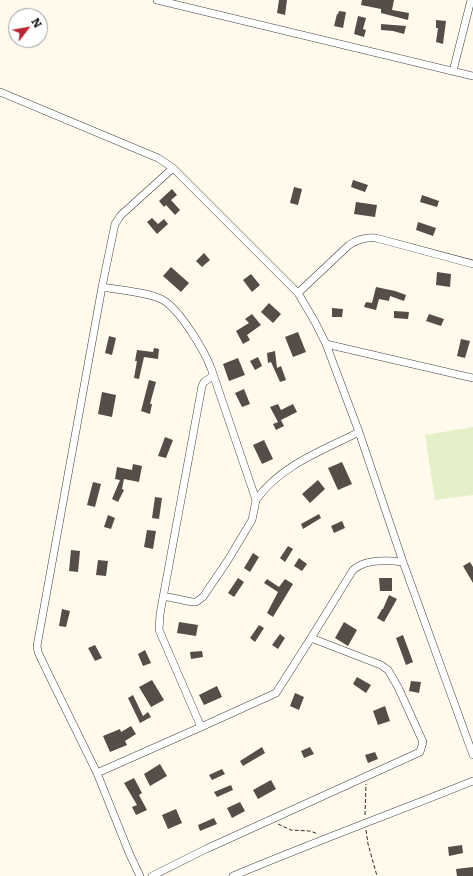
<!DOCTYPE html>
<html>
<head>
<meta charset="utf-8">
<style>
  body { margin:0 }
  #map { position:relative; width:473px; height:876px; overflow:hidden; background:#fffaeb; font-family:Literata,serif }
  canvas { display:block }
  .north { position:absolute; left:8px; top:8px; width:40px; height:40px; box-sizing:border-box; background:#fff; border:1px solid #9e9e9e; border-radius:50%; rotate:59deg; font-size:11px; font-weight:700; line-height:16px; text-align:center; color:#0c0c0c }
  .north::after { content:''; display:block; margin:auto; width:14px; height:18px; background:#bb2533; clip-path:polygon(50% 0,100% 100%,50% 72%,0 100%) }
</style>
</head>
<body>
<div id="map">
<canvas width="473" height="876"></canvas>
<div class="north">N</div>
</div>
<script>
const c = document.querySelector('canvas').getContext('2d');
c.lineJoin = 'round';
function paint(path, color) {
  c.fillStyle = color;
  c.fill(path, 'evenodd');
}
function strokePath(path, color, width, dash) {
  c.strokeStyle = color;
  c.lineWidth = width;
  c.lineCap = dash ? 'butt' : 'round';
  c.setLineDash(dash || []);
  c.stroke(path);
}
paint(new Path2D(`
  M473,427V495L435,500L425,435Z`), '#e4f0c7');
paint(new Path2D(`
  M279,0H287L285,15L277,13Z
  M362,0H394L392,10L409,13L408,20L381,13V9L361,5Z
  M339,11L346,12L343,28L334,26L337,14H338Z
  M358,16L366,18L363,29L366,30L364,37L354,34Z
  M436,20L446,21L443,44L436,42L438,28H436Z
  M381,24L406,26L404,34L393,31L381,30Z
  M353,180L368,185L365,192L351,187Z
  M294,187L302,189L298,205L290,203Z
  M172,189L177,195L171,200L180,210L175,215L166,205L164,207L159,201Z
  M422,195L439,201L437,207L420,202Z
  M356,202L377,205L375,217L354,214Z
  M152,218L158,224L164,219L168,224L157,234L147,222Z
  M418,222L436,228L433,236L416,230Z
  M204,253L210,260L202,267L196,261Z
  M171,267L189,283L181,292L163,276Z
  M437,272L451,274L450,287L436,285Z
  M251,274L260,285L252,292L243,280Z
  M376,287L395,291L406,295L404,301L390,296L389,301L379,299L376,310L364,307L366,302L372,303Z
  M269,303L281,314L273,323L261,312Z
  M332,308L343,309L342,317H332Z
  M394,311L409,312L408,319L394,318Z
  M252,314L261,325L247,335L250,340L243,344L236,331L249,323L245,319Z
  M429,314L444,319L441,326L426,321Z
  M298,332L306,352L293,357L285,337Z
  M109,336L116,338L112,355L105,353Z
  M461,339L470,341L465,358L457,356Z
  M154,348L159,349L158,359L144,357L139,379L134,378L137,361H135L137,350L153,352Z
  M275,351L277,368L281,366L286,380L280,382L271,362L268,363L267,353Z
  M258,357L262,366L255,370L250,361Z
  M238,358L245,375L229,381L223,364Z
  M149,380L156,382L150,404H152L150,414L141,411Z
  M244,389L250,404L242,407L235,393Z
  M102,392L116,395L112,417L98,414Z
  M278,404L281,410L293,404L297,412L281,420L284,426L276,430L273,424L278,422L270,407Z
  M165,437L173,440L166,458L158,456Z
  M264,440L273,459L262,464L253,445Z
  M342,462L352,484L338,490L328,468Z
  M133,464L142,466L139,482L124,479L122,489L124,490L118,502L112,499L120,480L115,479L117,467L132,470Z
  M318,480L325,489L310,503L302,494Z
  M93,482L101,484L95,507L87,505Z
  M155,497L162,498L159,519L152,518Z
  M319,514L321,518L303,529L301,524Z
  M108,515L115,518L111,529L104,527Z
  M342,521L345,528L334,533L331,526Z
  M147,530L156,531L153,549L144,547Z
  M288,546L293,549L285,562L280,558Z
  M71,550L80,551L78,572L69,571Z
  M253,553L259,557L250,572L244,568Z
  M299,558L307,564L302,571L294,566Z
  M98,560L108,561L106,576L96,575Z
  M470,562L473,567V583L463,566Z
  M238,578L244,582L234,597L228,593Z
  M379,578H392V591H380Z
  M267,579L279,587L285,579L293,584L273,617L267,613L278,592L264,583Z
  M389,595L397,599L384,622L377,618L382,609H383Z
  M62,609L70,611L66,627L59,626Z
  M179,622L198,625L196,636L177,633Z
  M344,622L357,630L348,646L335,638Z
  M259,625L264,628L255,642L250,638Z
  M280,634L285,638L278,649L272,645Z
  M403,635L413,662L406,665L396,638Z
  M95,645L102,658L95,661L88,648Z
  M145,650L151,663L143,666L138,654Z
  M202,651L203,657L191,659L190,652Z
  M357,677L371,685L366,693L353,684Z
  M152,680L164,700L151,707L139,687Z
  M411,681L421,682L419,693L409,691Z
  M217,686L222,697L204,705L199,695Z
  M295,693L304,697L299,710L290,706Z
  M133,695L143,716L148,712L151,717L140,723L128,698Z
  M385,706L390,721L378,725L373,711Z
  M131,726L136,734L125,741L127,745L110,752L103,736L120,729L121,732Z
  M262,747L265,753L243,766L240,761Z
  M310,747L314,754L304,758L301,751Z
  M375,752L378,759L368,763L365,755Z
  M160,764L167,776L150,786L144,774Z
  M222,769L225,774L212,780L209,775Z
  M134,778L142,793L139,795L147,810L136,815L132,807L137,805L124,783Z
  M271,780L276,789L258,799L253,790Z
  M231,785L233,790L217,797L214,792Z
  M240,802L245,811L232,818L227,808Z
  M176,809L182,823L168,829L162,815Z
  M214,818L217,824L200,831L198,825Z
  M462,845L463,853L449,856L448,847Z
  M473,867V876H457L456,869Z`), '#554d48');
const minor = new Path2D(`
  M157,0L473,76
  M453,71L471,0
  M0,92L158,158L173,168L298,293L315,322L326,344L359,432L403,562L473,755
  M102,287C119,290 149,292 163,300C180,310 204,350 211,368L256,500L252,520L228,560L203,597L196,602H192L163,596
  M298,293L349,245C358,239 366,237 376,238L473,264
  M326,344L473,378
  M256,500C281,465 322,451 359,432
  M201,727L159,630L160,614L202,386L204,382L213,376
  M97,773L201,727L276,693L311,638L353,570C365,559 388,560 403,562
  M140,876L130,855L97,773L46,669L38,652L37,646L102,287L115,224L121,215L173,168
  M152,876L206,849L420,752L423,742L398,687L388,670L381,665L311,638
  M233,876C312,843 393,813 473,781`);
strokePath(minor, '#3f3f3f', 8);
strokePath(new Path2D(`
  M365,815L366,784
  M278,824L291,830L310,831L318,834
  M366,830L368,844L377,876`), '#2e2e2e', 1, [4, 2]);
strokePath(minor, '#fff', 7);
</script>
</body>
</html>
